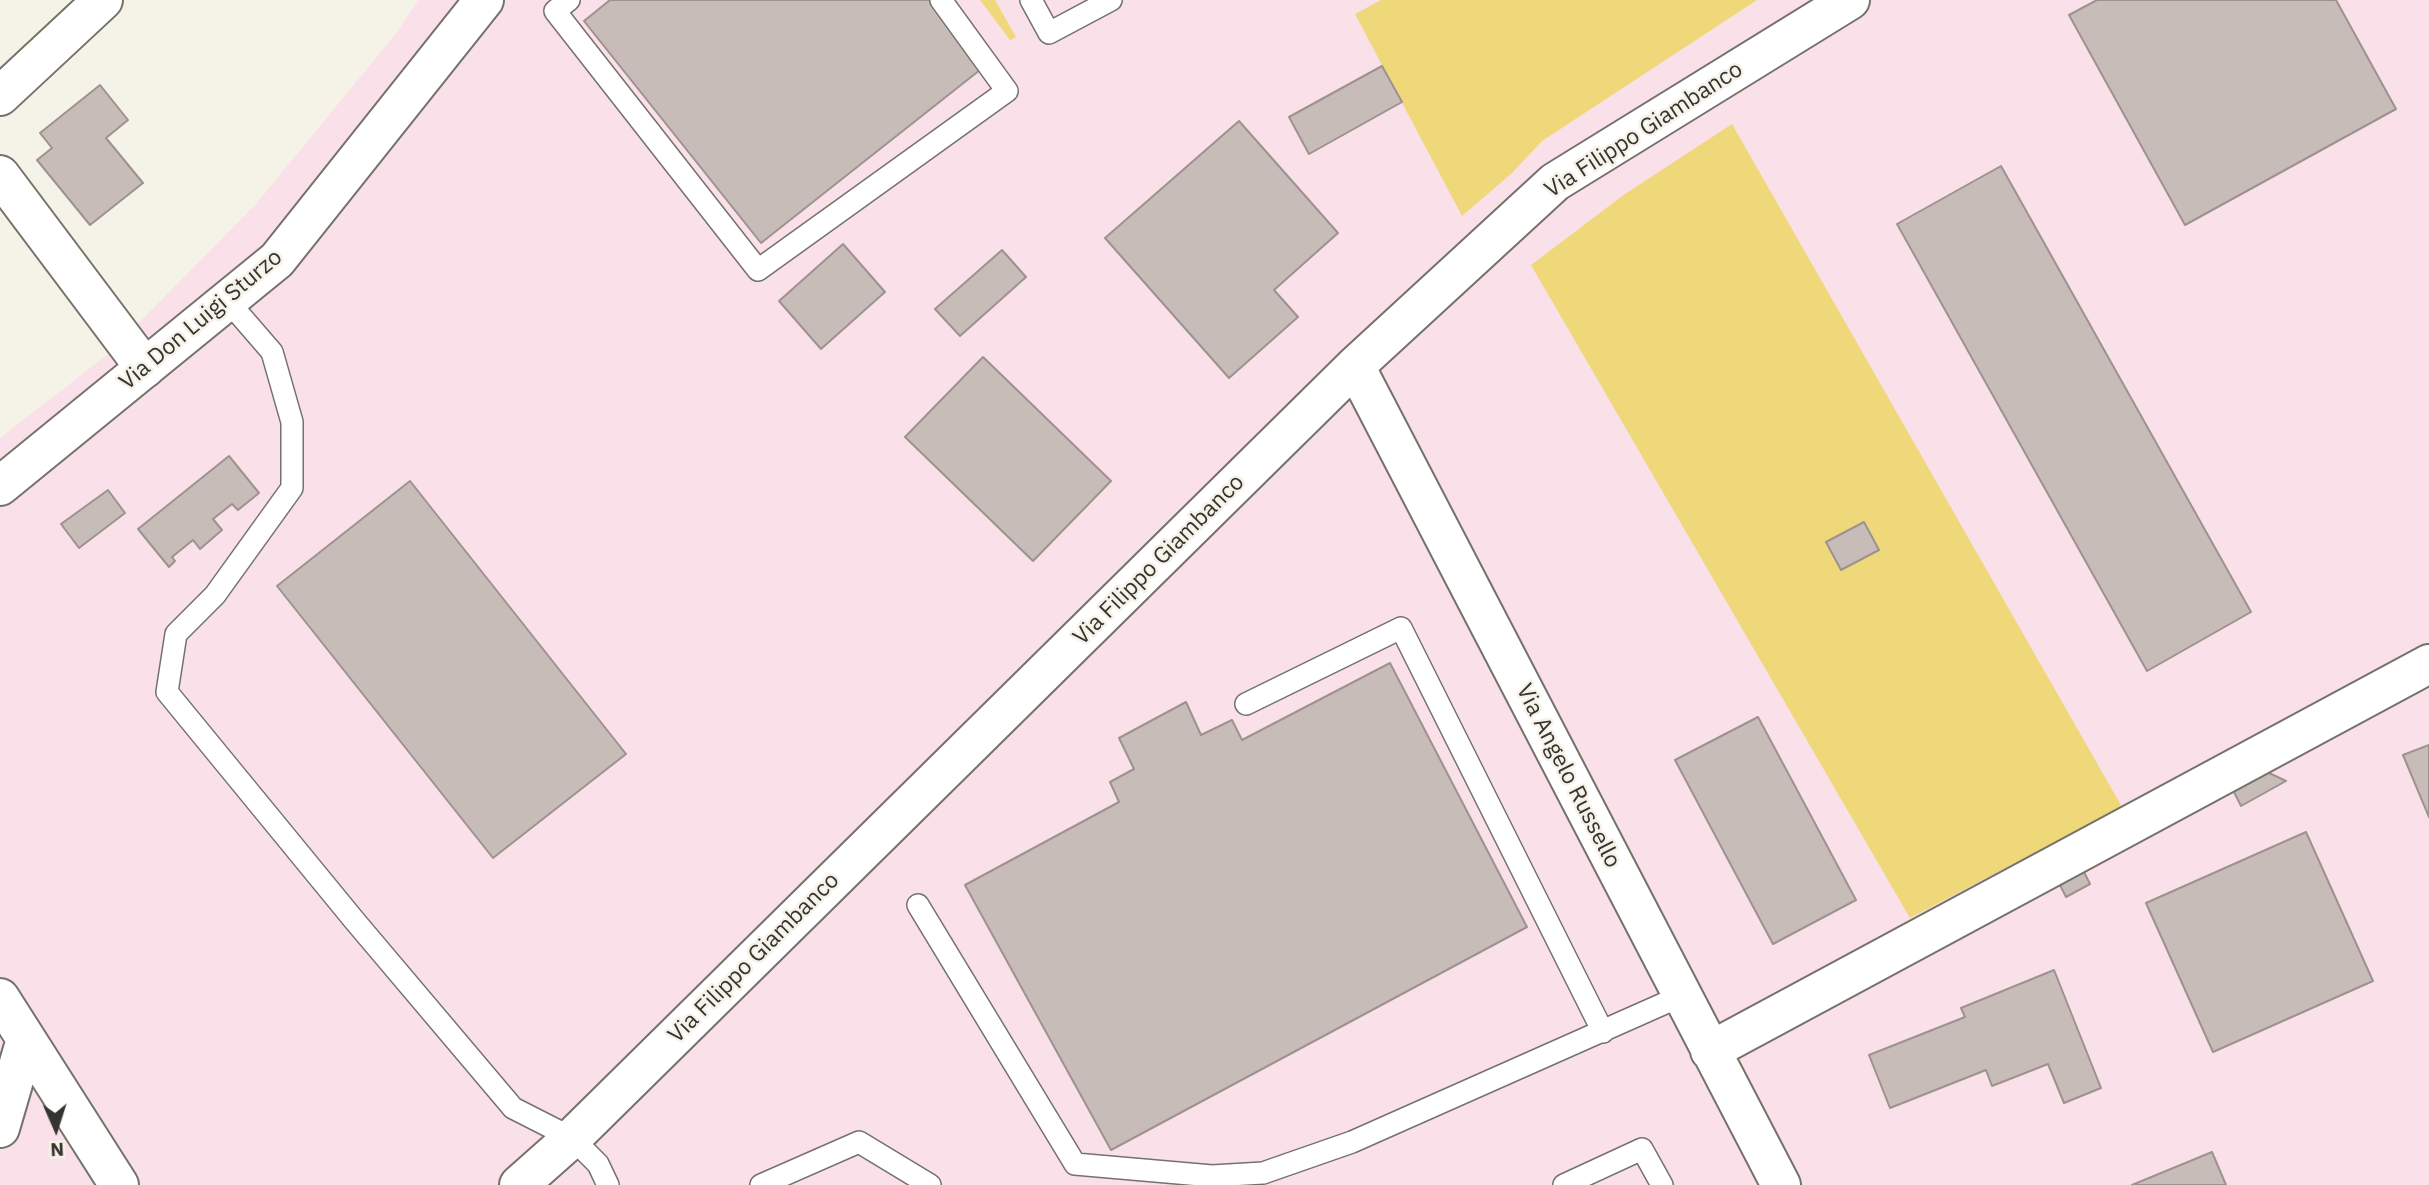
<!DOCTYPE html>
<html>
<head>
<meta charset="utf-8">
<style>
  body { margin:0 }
  #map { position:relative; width:2429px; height:1185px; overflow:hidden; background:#f5f2e8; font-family:"IBM Plex Sans",sans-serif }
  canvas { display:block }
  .north { position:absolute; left:21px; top:1094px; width:70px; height:70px; -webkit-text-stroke:5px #f5f2e8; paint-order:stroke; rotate:177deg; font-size:19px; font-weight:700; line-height:28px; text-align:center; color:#353430 }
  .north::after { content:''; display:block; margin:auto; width:24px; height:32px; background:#353430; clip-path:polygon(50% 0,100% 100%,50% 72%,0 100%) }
</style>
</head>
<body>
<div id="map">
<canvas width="2429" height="1185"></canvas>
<div class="north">N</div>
</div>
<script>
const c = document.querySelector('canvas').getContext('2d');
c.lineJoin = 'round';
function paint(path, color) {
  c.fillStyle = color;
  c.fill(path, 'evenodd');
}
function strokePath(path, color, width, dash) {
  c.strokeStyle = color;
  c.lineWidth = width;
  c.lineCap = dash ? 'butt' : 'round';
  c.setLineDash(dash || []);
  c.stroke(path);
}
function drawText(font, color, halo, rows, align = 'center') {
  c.font = font + ' "IBM Plex Sans",sans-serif';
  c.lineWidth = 5;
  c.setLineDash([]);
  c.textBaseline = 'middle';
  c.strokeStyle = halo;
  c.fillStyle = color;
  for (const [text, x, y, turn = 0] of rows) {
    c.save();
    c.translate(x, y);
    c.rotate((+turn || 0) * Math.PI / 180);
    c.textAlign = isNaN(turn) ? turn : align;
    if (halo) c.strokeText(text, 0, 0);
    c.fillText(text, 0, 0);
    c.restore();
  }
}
paint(new Path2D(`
  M418,0H2429V1185H0V438L107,355L256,204L398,31Z`), '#fae0e8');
paint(new Path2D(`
  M980,0H995L1016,37L1010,40Z
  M1381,0H1757L1542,141L1512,173L1462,216L1355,14Z
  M1732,124L2122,807L1910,918L1531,265L1625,194Z`), '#efd87a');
const building = new Path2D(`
  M610,0H933L985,66L761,243L584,21Z
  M2097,0H2336L2396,109L2185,225L2069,15Z
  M1382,66L1402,102L1309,154L1289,117Z
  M100,85L128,120L106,138L143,183L90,225L37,160L52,148L40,133Z
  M1239,121L1338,233L1274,290L1298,317L1229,378L1105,238Z
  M2001,166L2251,612L2147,671L1897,224Z
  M843,244L885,292L821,349L779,301Z
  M1002,250L1026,277L960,336L935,309Z
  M983,357L1111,481L1033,561L905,437Z
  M229,456L259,493L238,510L232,504L213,519L222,530L200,549L193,540L172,557L175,561L169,567L138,529Z
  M410,481L626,754L493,858L277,586Z
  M108,490L125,513L79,548L61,524Z
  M1864,522L1879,550L1841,570L1826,542Z
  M1390,663L1527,927L1111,1150L965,885L1119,802L1110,782L1134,769L1119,738L1186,702L1201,735L1232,720L1242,740Z
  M1758,717L1856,900L1773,944L1675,760Z
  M2429,745V817L2403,755Z
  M2265,771L2286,781L2241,806L2232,788Z
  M2306,832L2373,981L2213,1052L2146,903Z
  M2083,870L2090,884L2066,897L2059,883Z
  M2054,970L2101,1088L2064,1103L2048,1064L1992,1086L1986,1070L1890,1108L1869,1055L1965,1017L1961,1008Z
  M2212,1152L2226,1185H2132Z`);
paint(building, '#c7bcb8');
strokePath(building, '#9d928f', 2);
const service = new Path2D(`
  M569,0L555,11L758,270L1007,91L941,0
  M1031,0L1049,33L1111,0
  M227,300L272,352L292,422V488L215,595L176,634L167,692L354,920L513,1108L572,1138L598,1164L608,1185
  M1246,704L1401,628L1603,1032
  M918,905L1075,1164L1212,1176L1263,1173L1352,1142L1681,996
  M761,1185L859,1142L930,1185
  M1564,1185L1642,1149L1662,1185`);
const minor = new Path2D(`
  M0,96L103,0
  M0,175L145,368
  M1355,366L1781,1185
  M0,998L119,1185
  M1710,1051L2429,664
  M0,1128L26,1039
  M519,1185L572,1138L1355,366L1555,182L1850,0`);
const tertiary = new Path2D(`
  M0,486L277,260L484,0`);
strokePath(service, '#747269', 24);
strokePath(minor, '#747269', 42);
strokePath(tertiary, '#747269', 42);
strokePath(service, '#fff', 21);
strokePath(minor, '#fff', 38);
strokePath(tertiary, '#fff', 38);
drawText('23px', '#353430', '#f5f2e8', [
  ["Via Filippo Giambanco",1644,130,-33],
  ["Via Don Luigi Sturzo",201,320,-40],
  ["Via Filippo Giambanco",1159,560,-45],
  ["Via Angelo Russello",1568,776,63],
  ["Via Filippo Giambanco",754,958,-45]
]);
</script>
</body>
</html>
